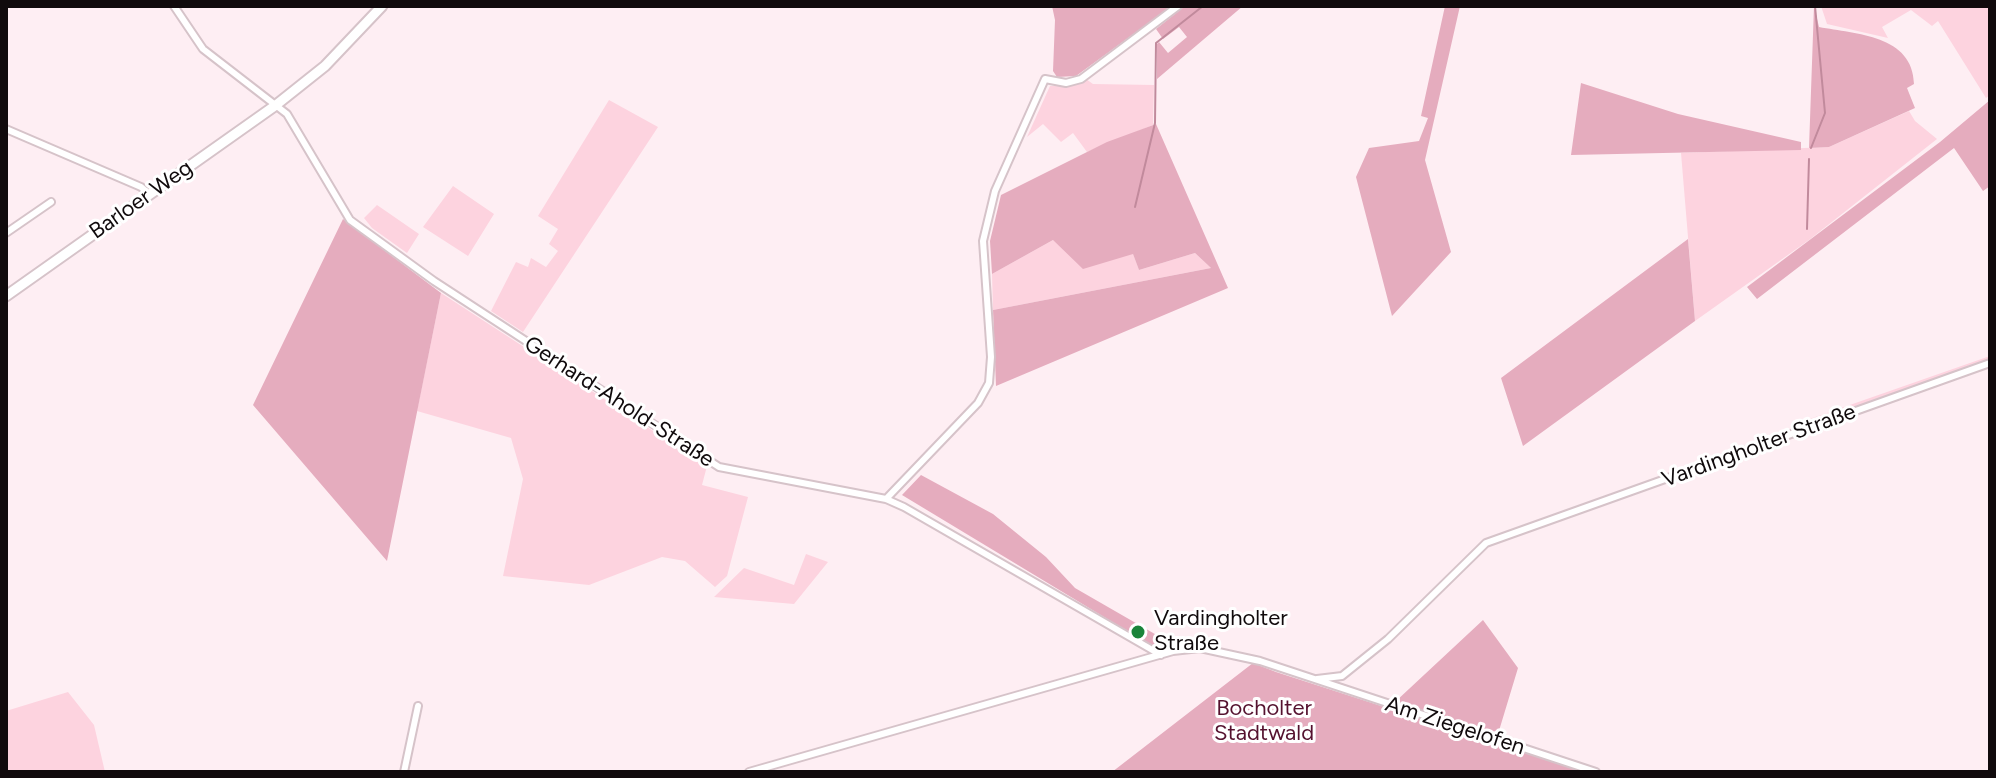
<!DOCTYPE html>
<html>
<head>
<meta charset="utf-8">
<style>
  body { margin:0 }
  #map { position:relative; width:1996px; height:778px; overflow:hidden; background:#feeef3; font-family:Figtree,sans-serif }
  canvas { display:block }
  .frame { position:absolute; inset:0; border:8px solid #100a0c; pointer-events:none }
</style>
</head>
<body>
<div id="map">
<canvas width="1996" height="778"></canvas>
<div class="frame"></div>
</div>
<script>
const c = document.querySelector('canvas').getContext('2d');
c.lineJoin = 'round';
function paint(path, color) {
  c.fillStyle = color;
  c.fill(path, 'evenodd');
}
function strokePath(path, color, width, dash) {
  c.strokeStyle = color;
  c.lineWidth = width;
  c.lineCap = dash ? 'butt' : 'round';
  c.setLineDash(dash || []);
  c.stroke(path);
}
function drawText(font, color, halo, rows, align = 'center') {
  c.font = font + ' Figtree,sans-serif';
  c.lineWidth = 6;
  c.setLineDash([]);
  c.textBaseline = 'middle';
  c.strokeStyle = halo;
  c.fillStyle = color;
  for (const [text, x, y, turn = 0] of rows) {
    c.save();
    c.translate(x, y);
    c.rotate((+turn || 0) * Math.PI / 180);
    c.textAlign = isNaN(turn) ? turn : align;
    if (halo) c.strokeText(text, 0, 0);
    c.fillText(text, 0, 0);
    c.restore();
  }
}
paint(new Path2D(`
  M1821,6H1990V95L1986,98L1938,21L1932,26L1911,10L1882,27L1888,38L1827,24Z
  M1086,79L1093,84L1154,85L1153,125L1087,152L1073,133L1061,142L1043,124L1027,137L1050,86H1072Z
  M609,100L658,127L523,332L491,311L516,262L528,267L531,258L546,267L558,251L549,244L558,229L538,216Z
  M1909,111L1915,121L1937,139L1809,240L1695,321L1681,153L1829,147Z
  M453,186L494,214L468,256L423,227Z
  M377,205L419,234L407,253L372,228L364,218Z
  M1053,240L1133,254L1139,270L1195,253L1211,268L993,310L992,274Z
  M441,293L707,466L702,485L748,497L727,576L715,587L685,561L662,557L589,585L503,576L523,479L511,438L417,411Z
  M1990,356V360L1805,425L1804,421Z
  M806,554L828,562L794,604L714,597L744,568L794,585Z
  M68,692L94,725L105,772H6V711Z`), '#fdd3df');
paint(new Path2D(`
  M1052,6H1172L1076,76L1057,77L1053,71L1055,20Z
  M1185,6H1243L1157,79V44L1159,42L1168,53L1187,37L1179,27L1163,39L1156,29Z
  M1445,6H1460L1425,160L1451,252L1392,316L1356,177L1369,148L1419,141L1428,118L1421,116Z
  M1814,6L1819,27C1856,34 1913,35 1914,84L1907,88L1915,108L1829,147L1809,148Z
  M1581,83L1678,114L1801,142V150L1571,155Z
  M1990,100V186L1983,191L1954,148L1757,299L1747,287L1940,142Z
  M1156,124L1228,288L996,386L993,310L1211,268L1195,253L1139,270L1133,254L1083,269L1053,240L992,274L990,241L1001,195L1107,142Z
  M343,219L441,293L387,561L253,405Z
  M1688,239L1695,321L1523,446L1501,378Z
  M921,475L993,514L1046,557L1075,588L1167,641L1165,647L1157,649L902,495Z
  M1483,620L1518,668L1498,734L1395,702Z
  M1253,663L1276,672L1586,772H1112Z`), '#e5acbe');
strokePath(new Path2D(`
  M1811,148L1825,113L1815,6
  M1135,207L1155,123L1156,43L1203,6
  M1807,229L1809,159`), '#c18a9c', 2);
const street = new Path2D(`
  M174,6L203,49L287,114L350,220L434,281L719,467L886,499L904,507L1161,655
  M6,129L141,187L149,194
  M6,233L51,202
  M886,499L978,403L989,383L991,357L983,241L995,191L1045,79L1066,83L1081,79L1178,6
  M1317,679L1342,676L1388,639L1486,543L1990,363
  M404,772L418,706
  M749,772L1173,651L1200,648L1260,661L1596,772`);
const secondary = new Path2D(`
  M6,296L276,105L325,66L382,6`);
strokePath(street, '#d6c3c9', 10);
strokePath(secondary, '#d6c3c9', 13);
strokePath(street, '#fff', 6);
strokePath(secondary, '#fff', 9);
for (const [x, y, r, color] of [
  [1138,632,8,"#1a843a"]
]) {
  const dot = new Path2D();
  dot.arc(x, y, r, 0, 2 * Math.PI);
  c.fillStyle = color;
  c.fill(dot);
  strokePath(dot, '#fff', 3);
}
drawText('22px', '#100a0c', '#fff', [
  ["Barloer Weg",141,200,-35],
  ["Gerhard-Ahold-Straße",619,402,33],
  ["Vardingholter Straße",1759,446,-20],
  ["Am Ziegelofen",1455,726,18]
]);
drawText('22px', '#100a0c', '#fff', [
  ["Vardingholter",1154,619],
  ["Straße",1154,644]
], 'left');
drawText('22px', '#55122f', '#fff', [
  ["Bocholter",1264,709],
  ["Stadtwald",1264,734]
]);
</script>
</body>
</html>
